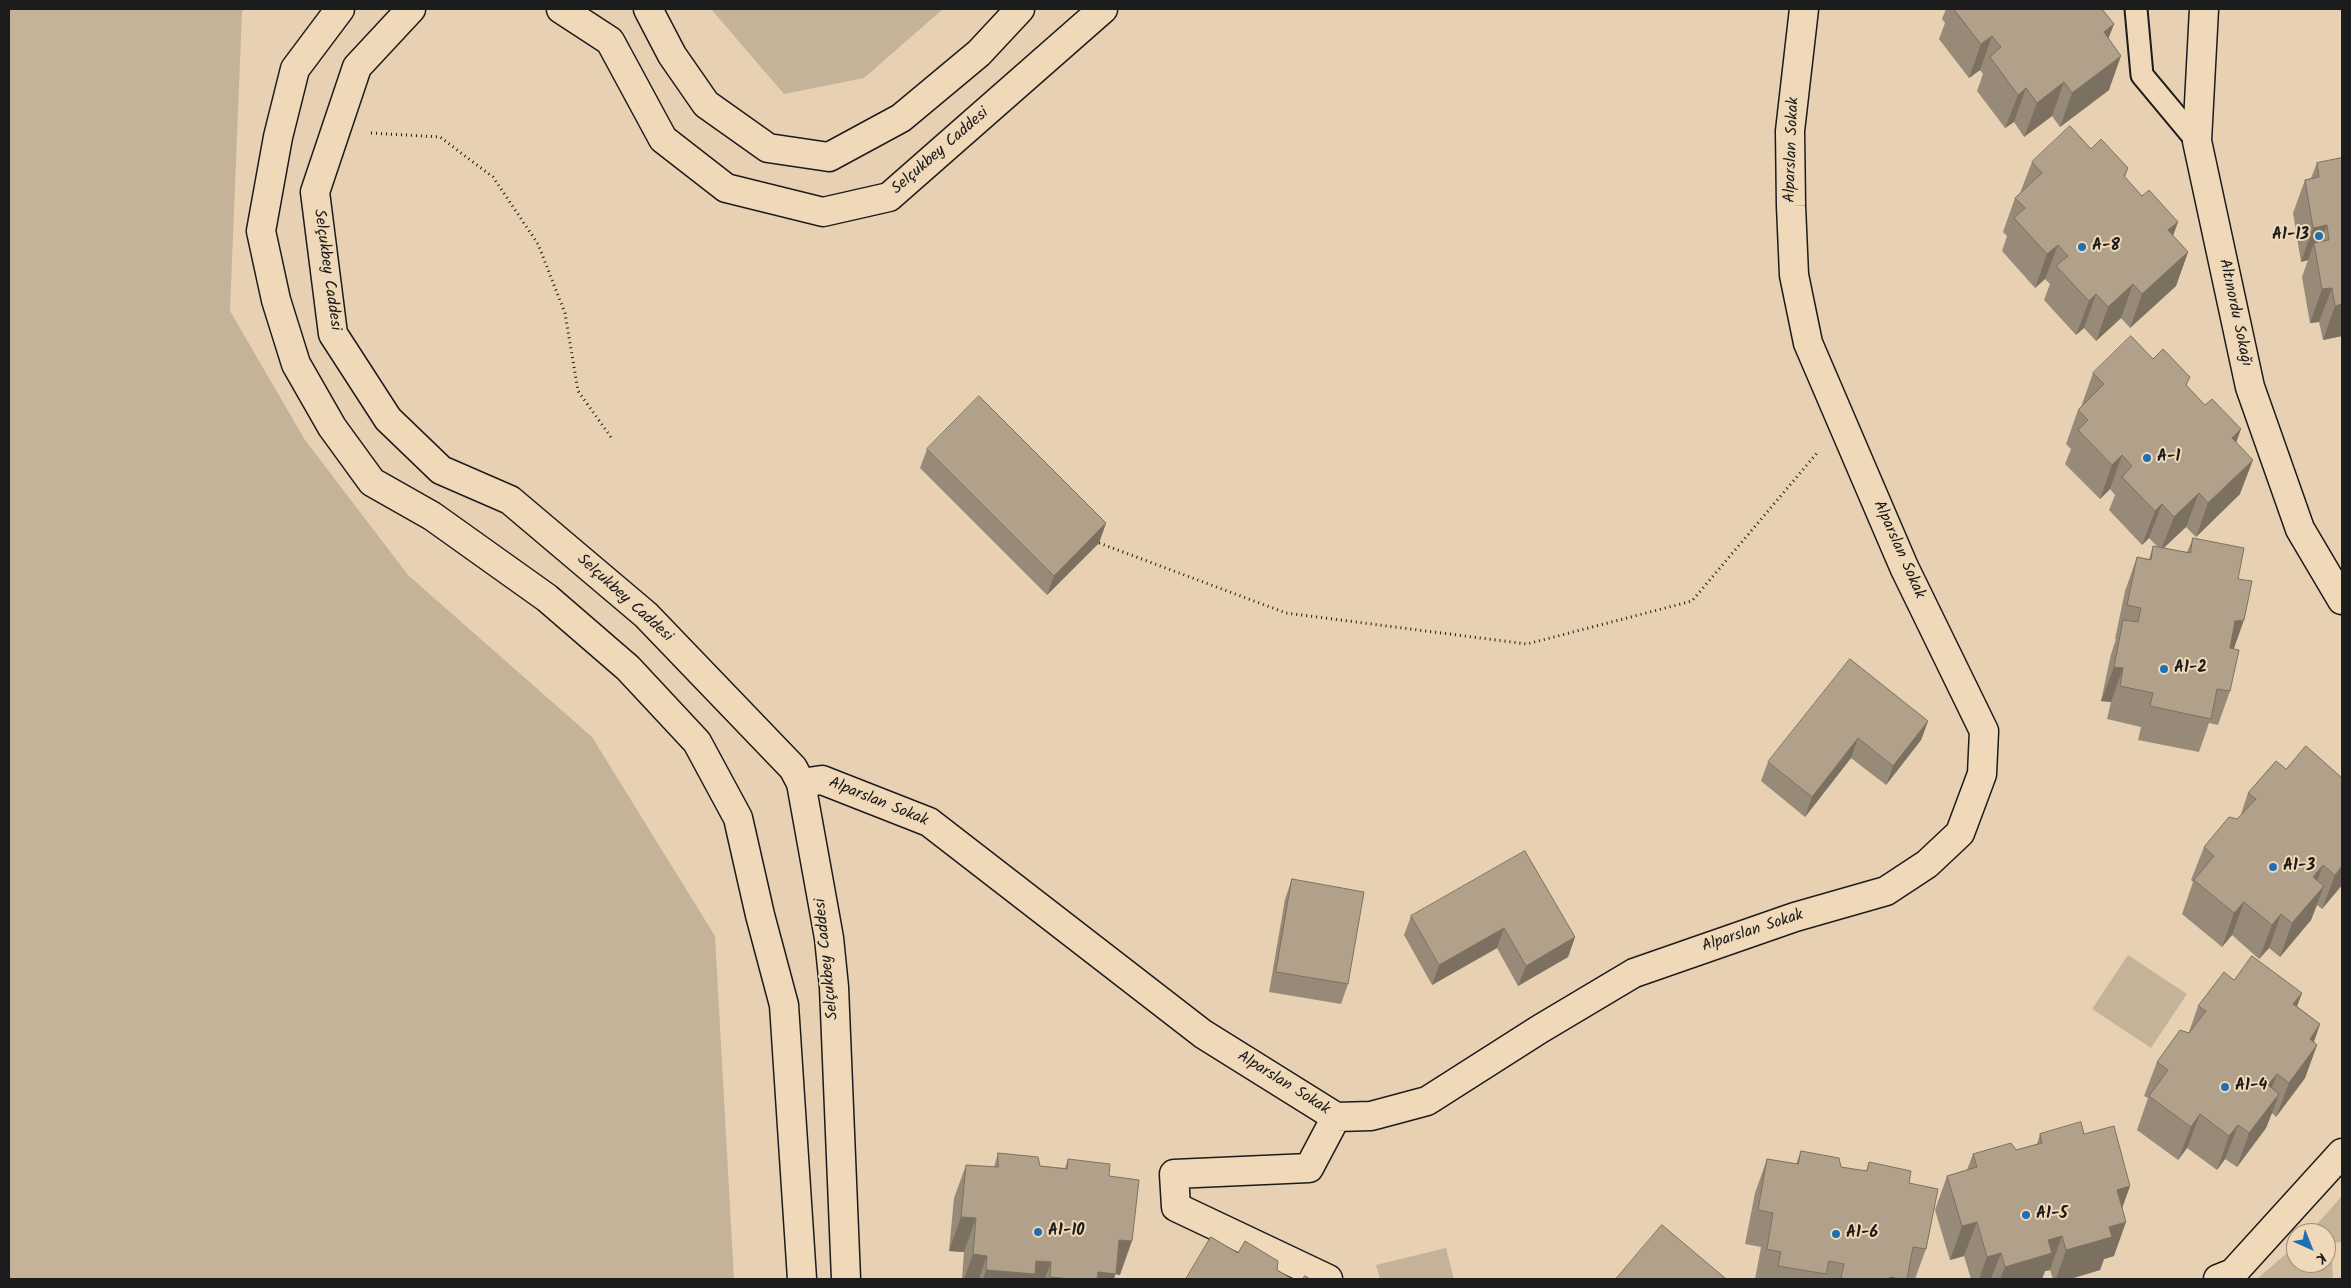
<!DOCTYPE html>
<html>
<head>
<meta charset="utf-8">
<style>
  body { margin:0 }
  #map { position:relative; width:2351px; height:1288px; overflow:hidden; background:#e7d1b2; font-family:Kalam,sans-serif }
  canvas { display:block }
  .frame { position:absolute; inset:0; border:10px solid #1c1c1c; pointer-events:none }
  .north { position:absolute; left:2286px; top:1223px; width:50px; height:50px; box-sizing:border-box; background:#efd9b8; border:1px solid #9b8d7a; border-radius:50%; rotate:136deg; font-size:14px; font-weight:700; line-height:20px; text-align:center; color:#1c1c1c }
  .north::after { content:''; display:block; margin:auto; width:18px; height:22px; background:#1f6fb2; clip-path:polygon(50% 0,100% 100%,50% 72%,0 100%) }
</style>
</head>
<body>
<div id="map">
<canvas width="2351" height="1288"></canvas>
<div class="frame"></div>
<div class="north">K</div>
</div>
<script>
const c = document.querySelector('canvas').getContext('2d');
c.lineJoin = 'round';
function paint(path, color) {
  c.fillStyle = color;
  c.fill(path, 'evenodd');
}
function strokePath(path, color, width, dash) {
  c.strokeStyle = color;
  c.lineWidth = width;
  c.lineCap = dash ? 'butt' : 'round';
  c.setLineDash(dash || []);
  c.stroke(path);
}
function drawText(font, color, halo, rows, align = 'center') {
  c.font = font + ' Kalam,sans-serif';
  c.lineWidth = 4;
  c.setLineDash([]);
  c.textBaseline = 'middle';
  c.strokeStyle = halo;
  c.fillStyle = color;
  for (const [text, x, y, turn = 0] of rows) {
    c.save();
    c.translate(x, y);
    c.rotate((+turn || 0) * Math.PI / 180);
    c.textAlign = isNaN(turn) ? turn : align;
    if (halo) c.strokeText(text, 0, 0);
    c.fillText(text, 0, 0);
    c.restore();
  }
}
paint(new Path2D(`
  M9,9H245L242,12L230,311L305,440L408,575L592,737L715,936L734,1279H9Z
  M711,9H943L864,78L784,94Z
  M2128,955L2187,994L2151,1048L2092,1009Z
  M2342,1196V1242L2331,1243L2333,1279H2257L2296,1245V1263H2326V1233H2309Z
  M1446,1248L1454,1279H1380L1376,1265Z`), '#c5b399');
const lane = new Path2D(`
  M2136,9L2142,75L2197,141`);
const street = new Path2D(`
  M2204,9L2197,141L2250,387L2300,529L2342,600
  M801,783L822,780L929,822L1203,1034L1336,1117L1371,1116L1427,1101L1540,1029L1634,973L1795,917L1886,891L1927,864L1960,833L1982,774L1984,731L1904,567L1808,343L1794,275L1791,206L1790,131L1804,9
  M1328,1279L1176,1207L1174,1174L1309,1168L1336,1117
  M2218,1279L2233,1273L2342,1153`);
const secondary = new Path2D(`
  M340,9L295,69L278,137L261,231L276,300L296,364L332,427L372,482L432,516L547,598L628,668L697,742L738,818L760,915L784,1005L802,1279
  M411,9L357,67L315,192L333,334L388,419L441,470L510,500L646,615L793,768L801,783L829,938L834,987L846,1279
  M561,9L610,41L663,139L726,188L823,212L889,197L1103,9
  M648,9L672,55L706,104L768,148L829,157L901,118L979,53L1020,9`);
strokePath(lane, '#1c1c1c', 25);
strokePath(street, '#1c1c1c', 31);
strokePath(secondary, '#1c1c1c', 31);
strokePath(new Path2D(`
  M371,133L440,137L493,177L538,244L565,313L578,391L613,440
  M1099,543L1286,613L1527,644L1692,601L1817,453`), '#1c1c1c', 3, [1, 4]);
strokePath(lane, '#efd9b8', 21);
strokePath(street, '#efd9b8', 28);
strokePath(secondary, '#efd9b8', 28);
paint(new Path2D(`
  M1946,9H2102L2114,24L2108,38L2109,90L2060,127L2052,116L2024,137L2014,122L2005,128L1977,91L1983,74L1980,70L1969,78L1939,39L1945,23L1942,19Z
  M2091,149L2128,168L2125,177L2142,196L2178,222L2173,236L2188,252L2176,286L2130,328L2121,318L2096,341L2084,328L2076,335L2044,300L2050,284L2045,279L2035,288L2002,251L2007,236L2003,232L2015,198L2020,193L2032,162Z
  M2342,158V336L2323,340L2319,322L2310,323L2302,277L2308,260L2301,262L2293,213L2305,180L2311,178L2317,163Z
  M2153,359L2187,386L2236,443L2240,494L2196,537L2186,527L2164,548L2187,552L2193,538L2238,579L2234,649L2230,691L2218,725L2209,723L2199,752L2138,740L2141,727L2107,719L2111,702L2101,701L2111,654L2116,639H2115L2125,591L2137,557L2149,559L2153,546L2158,547L2149,538L2142,545L2109,510L2115,495L2110,489L2100,499L2065,464L2071,449L2066,444L2078,410L2081,407L2093,373Z
  M927,449L1106,523L1099,543L1047,595L920,468Z
  M1928,721L1921,740L1886,785L1851,758L1805,817L1761,781L1768,762Z
  M2276,761L2342,885L2322,909L2317,905L2311,920L2280,957L2269,948L2259,959L2232,935L2222,947L2182,914L2193,882L2191,880L2204,847L2240,817L2248,793Z
  M1292,879L1348,984L1341,1004L1269,992L1285,899Z
  M1411,916L1575,937L1568,957L1518,986L1497,948L1432,985L1404,935Z
  M2234,980L2302,993L2297,1006L2320,1024L2314,1042L2317,1045L2305,1078L2276,1117L2272,1113L2266,1128L2237,1167L2225,1159L2217,1170L2187,1148L2178,1160L2137,1130L2148,1098L2144,1096L2157,1062L2189,1032L2198,1006Z
  M2040,1134H2084L2130,1186L2122,1207L2114,1256L2104,1259L2100,1270L2070,1279H2053L2050,1270L2045,1271L2042,1279H1971L1964,1256L1950,1260L1935,1210L1947,1176L1967,1170L1973,1154L2016,1150L2037,1144Z
  M1801,1151L1841,1167L1866,1171L1869,1162L1909,1183L1926,1249L1915,1279H1755L1761,1247L1745,1244L1755,1193L1767,1159L1796,1164Z
  M998,1153L1040,1166L1065,1168L1068,1159L1109,1176L1120,1275L1115,1274L1114,1279H962L964,1252L949,1251L954,1198L966,1165L994,1167Z`), '#988a78');
paint(new Path2D(`
  M2114,24L2101,58L2104,32Z
  M1992,36L1980,70L1969,78L1981,44Z
  M2121,56L2109,90L2060,127L2072,93Z
  M2064,82L2052,116L2024,137L2037,103Z
  M2026,88L2014,122L2005,128L2018,95Z
  M2178,222L2165,256L2168,230Z
  M2327,225L2316,255L2314,243L2308,260L2301,262L2313,228Z
  M2058,245L2045,279L2035,288L2047,254Z
  M2188,252L2176,286L2130,328L2142,294Z
  M2133,284L2121,318L2096,341L2108,307Z
  M2332,288L2319,322L2310,323L2322,289Z
  M2096,294L2084,328L2076,335L2089,301Z
  M2342,304V336L2323,340L2335,306Z
  M2241,429L2229,463L2232,438Z
  M2122,455L2110,489L2100,499L2112,465Z
  M2253,460L2240,494L2196,537L2208,503Z
  M2199,493L2186,527L2161,550L2174,517Z
  M2162,504L2149,538L2142,545L2155,511Z
  M1106,523L1099,543L1047,595L1054,576Z
  M2244,620L2232,654L2223,655L2235,621Z
  M2114,667L2123,668L2111,702L2101,701Z
  M1928,721L1921,740L1886,785L1893,766Z
  M1858,738L1851,758L1805,817L1812,797Z
  M2323,865L2311,899L2313,877Z
  M2342,866V885L2322,909L2335,875Z
  M2324,886L2311,920L2280,957L2292,923Z
  M2244,902L2232,935L2222,947L2234,913Z
  M2281,914L2269,948L2259,959L2272,925Z
  M1504,928L1497,948L1432,985L1439,965Z
  M1575,937L1568,957L1518,986L1526,966Z
  M2302,993L2289,1027L2293,1004Z
  M2320,1024L2308,1057L2317,1045L2305,1078L2276,1117L2289,1083L2310,1039Z
  M2277,1074L2265,1108L2268,1085Z
  M2279,1094L2266,1128L2237,1167L2249,1133Z
  M2200,1114L2187,1148L2178,1160L2191,1127Z
  M2238,1125L2225,1159L2217,1170L2229,1136Z
  M2130,1186L2118,1220L2117,1190Z
  M961,1217L976,1218L964,1252L949,1251Z
  M1977,1222L1964,1256L1950,1260L1962,1226Z
  M2126,1222L2114,1256L2104,1259L2100,1270L2070,1279H2056L2066,1250L2109,1227Z
  M2062,1236L2050,1270L2045,1271L2042,1279H2000L2005,1267L2048,1240Z
  M1119,1240L1132,1241L1120,1275L1115,1274L1114,1279H1095L1098,1272Z
  M2001,1253L1991,1279H1979L1987,1257Z
  M973,1254L987,1256L979,1279H964Z
  M1036,1261L1051,1262L1045,1279H983L986,1270Z
  M1050,1277L1071,1279H1049Z`), '#7c7161');
const building = new Path2D(`
  M1954,9H2102L2114,24L2104,32L2121,56L2072,93L2064,82L2037,103L2026,88L2018,95L1990,57L2001,47L1992,36L1981,44Z
  M2070,126L2091,149L2101,139L2128,168L2124,176L2142,196L2149,190L2178,222L2168,230L2188,252L2142,294L2133,284L2108,307L2096,294L2089,301L2056,266L2068,256L2058,245L2047,254L2014,218L2025,208L2015,198L2042,173L2032,162Z
  M2342,158V304L2335,306L2332,288L2322,289L2314,243L2329,240L2327,225L2313,228L2305,180L2319,177L2317,163Z
  M2131,336L2153,359L2163,349L2190,377L2186,385L2205,405L2212,399L2241,429L2232,438L2253,460L2208,503L2199,493L2174,517L2162,504L2155,511L2122,477L2132,466L2122,455L2112,465L2078,430L2088,420L2078,410L2104,384L2093,373Z
  M979,396L1106,523L1054,576L927,449Z
  M2193,538L2244,548L2238,579L2252,581L2244,620L2235,621L2230,648L2239,650L2230,691L2217,689L2211,719L2150,706L2153,693L2120,686L2123,668L2114,667L2123,620L2138,622L2141,608L2127,605L2137,557L2151,560L2153,546L2190,553Z
  M1850,659L1928,721L1893,766L1858,738L1812,797L1768,762Z
  M2306,746L2342,778V866L2335,875L2323,865L2313,877L2324,886L2292,923L2281,914L2272,925L2244,902L2234,913L2194,880L2214,856L2204,847L2229,817L2237,819L2256,799L2248,793L2276,761L2286,769Z
  M1525,851L1575,937L1526,966L1504,928L1439,965L1411,916Z
  M1292,879L1364,892L1348,984L1276,972Z
  M2252,956L2302,993L2293,1004L2320,1024L2310,1039L2317,1045L2289,1083L2277,1074L2268,1085L2279,1094L2249,1133L2238,1125L2229,1136L2200,1114L2191,1127L2149,1096L2168,1070L2157,1062L2180,1030L2189,1033L2206,1011L2198,1006L2224,972L2234,980Z
  M2081,1122L2084,1134L2114,1126L2130,1186L2117,1190L2126,1222L2109,1227L2112,1237L2066,1250L2062,1236L2048,1240L2052,1253L2005,1267L2001,1253L1987,1257L1977,1222L1962,1226L1947,1176L1977,1167L1973,1154L2011,1143L2016,1150L2042,1143L2040,1134Z
  M1801,1151L1839,1158L1841,1167L1867,1171L1869,1162L1911,1171L1909,1183L1938,1189L1926,1249L1913,1247L1907,1279H1901L1890,1277L1889,1279H1846L1841,1278L1844,1264L1829,1261L1826,1274L1778,1266L1781,1252L1767,1249L1773,1213L1758,1210L1767,1159L1798,1164Z
  M998,1153L1038,1157L1040,1166L1067,1169L1068,1159L1110,1164L1109,1176L1139,1180L1132,1241L1119,1240L1116,1274L1098,1272L1097,1279H1071L1050,1277L1051,1262L1036,1261L1035,1274L986,1270L987,1256L973,1254L976,1218L961,1217L966,1165L998,1167Z
  M1662,1225L1725,1278L1724,1279H1616Z
  M1211,1237L1238,1253L1245,1241L1278,1261L1277,1270L1292,1279H1186Z
  M1305,1276L1310,1279H1303Z`);
paint(building, '#b1a18b');
strokePath(building, '#7c7161', 1);
for (const [x, y, r, color] of [
  [2319,236,5,"#1f6fb2"],
  [2082,247,5,"#1f6fb2"],
  [2147,458,5,"#1f6fb2"],
  [2164,669,5,"#1f6fb2"],
  [2273,867,5,"#1f6fb2"],
  [2225,1087,5,"#1f6fb2"],
  [2026,1215,5,"#1f6fb2"],
  [1038,1232,5,"#1f6fb2"],
  [1836,1234,5,"#1f6fb2"]
]) {
  const dot = new Path2D();
  dot.arc(x, y, r, 0, 2 * Math.PI);
  c.fillStyle = color;
  c.fill(dot);
  strokePath(dot, '#efd9b8', 2);
}
drawText('16px', '#1c1c1c', '#efd9b8', [
  ["Alparslan Sokak",1793,150,-88],
  ["Selçukbey Caddesi",941,152,-41],
  ["Selçukbey Caddesi",326,270,82],
  ["Altınordu Sokağı",2234,313,78],
  ["Alparslan Sokak",1898,550,66],
  ["Selçukbey Caddesi",624,599,42],
  ["Alparslan Sokak",878,803,22],
  ["Alparslan Sokak",1753,932,-18],
  ["Selçukbey Caddesi",828,959,-96],
  ["Alparslan Sokak",1283,1084,32]
]);
drawText('bold 16px', '#1c1c1c', '#efd9b8', [
  ["A1-13",2309,236,"right"],
  ["A-8",2092,247],
  ["A-1",2157,458],
  ["A1-2",2174,669],
  ["A1-3",2283,867],
  ["A1-4",2235,1087],
  ["A1-5",2036,1215],
  ["A1-10",1048,1232],
  ["A1-6",1846,1234]
], 'left');
</script>
</body>
</html>
